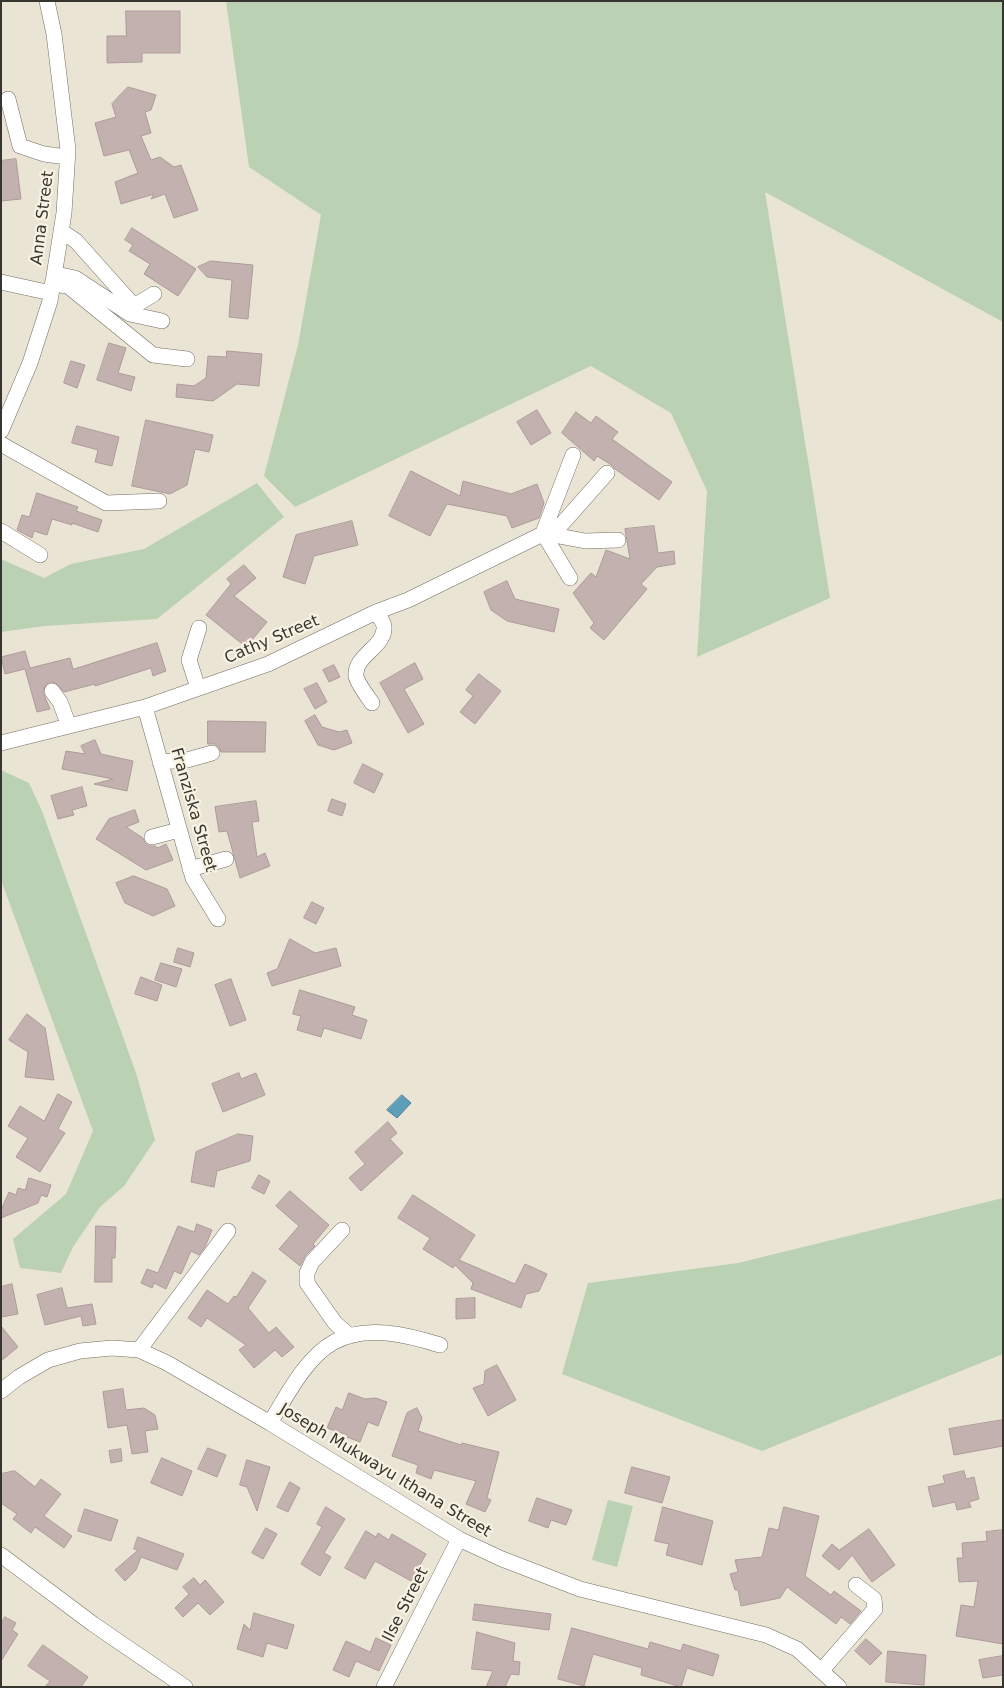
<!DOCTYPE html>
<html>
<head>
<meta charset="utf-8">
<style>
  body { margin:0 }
  #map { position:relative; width:1004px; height:1688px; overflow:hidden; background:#eae4d5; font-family:"DejaVu Sans",sans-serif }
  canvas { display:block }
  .frame { position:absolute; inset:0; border:2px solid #37352f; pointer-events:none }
</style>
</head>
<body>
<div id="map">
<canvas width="1004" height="1688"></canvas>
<div class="frame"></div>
</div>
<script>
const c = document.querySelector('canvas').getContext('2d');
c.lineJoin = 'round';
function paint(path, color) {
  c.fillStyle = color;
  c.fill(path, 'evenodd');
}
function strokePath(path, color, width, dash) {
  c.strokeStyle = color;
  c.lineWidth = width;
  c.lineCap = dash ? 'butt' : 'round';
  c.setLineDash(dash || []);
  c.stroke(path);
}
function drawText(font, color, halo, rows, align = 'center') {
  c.font = font + ' "DejaVu Sans",sans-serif';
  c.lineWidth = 4.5;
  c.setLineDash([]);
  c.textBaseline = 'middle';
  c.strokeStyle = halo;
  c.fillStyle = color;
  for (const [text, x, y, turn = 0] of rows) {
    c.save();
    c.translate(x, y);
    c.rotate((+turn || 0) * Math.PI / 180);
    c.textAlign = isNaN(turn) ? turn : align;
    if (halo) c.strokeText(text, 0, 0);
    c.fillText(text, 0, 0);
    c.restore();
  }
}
paint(new Path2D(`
  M226,1H1003V322L765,192L830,598L697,657L707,491L671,413L591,366L295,507L264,476L298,345L321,215L249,167Z
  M257,483L284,517L157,619L45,626L1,632V559L44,578L71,564L144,549Z
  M1,770L29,783L42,811L136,1073L155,1140L124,1186L100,1207L73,1247L61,1273L20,1268L13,1239L66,1194L93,1131L1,880Z
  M1003,1198V1354L762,1451L562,1374L588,1283L738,1263Z
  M608,1500L633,1506L617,1567L592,1560Z`), '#bad1b3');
const water = new Path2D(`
  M402,1095L411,1103L397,1118L387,1110Z`);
paint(water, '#5b9fbb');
strokePath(water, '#507f91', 1);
const building = new Path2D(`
  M126,11H180V53H142V62L107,63V36H126Z
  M128,87L156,95L151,110L145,112L151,133L141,136L151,160L160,157L174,167L181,165L198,210L174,218L165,194L151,199L154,194L121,204L115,182L138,173L129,150L104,156L95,123L116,117L112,104Z
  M16,159L21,199L1,201V161Z
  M132,228L196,269L178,296L144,274L150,264L129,251L133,245L125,240Z
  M211,261L253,265L248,319L229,317L232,280L207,277L198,267Z
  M109,343L126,348L118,373L135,377L131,391L97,380Z
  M227,351L262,354L259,386L237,384L213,401L176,397L177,384L194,386L206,378L208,356L226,357Z
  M71,361L85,365L77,388L64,383Z
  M537,410L551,433L531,445L517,422Z
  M576,412L591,423L596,416L618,432L612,439L672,482L659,500L615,469L613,466L597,456L594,461L562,433Z
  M146,420L213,435L209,452L195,449L187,485L170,494L132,486Z
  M77,426L119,437L112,466L95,462L98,450L72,443Z
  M411,471L460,496L463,481L511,494L537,484L544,503L539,518L512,528L507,516L447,504L430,536L389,516Z
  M37,493L78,507L76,511L102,520L98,532L72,523V525L52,519L47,535L34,531L32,538L17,530L22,515L29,517Z
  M352,521L358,545L314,556L305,584L283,577L296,535Z
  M654,526L658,553L674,551L675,564L657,567L641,584L647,589L604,640L590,628L594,623L573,593L591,573L596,577L606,550L630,559L625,529Z
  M244,565L256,578L234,596L267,622L246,647L206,615L231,584L227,579Z
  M507,581L515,599L559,609L554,632L507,621L491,610L484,592Z
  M157,643L166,671L153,676L151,668L95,686V684L64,692L56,683L51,682L46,684L43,692L50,709L37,712L25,669L5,674L1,657L25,651L30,668L70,658L73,669Z
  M415,663L423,679L404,689L424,724L408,733L380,683Z
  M334,665L340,677L329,682L323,670Z
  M479,674L501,691L475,724L460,712L473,696L466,690Z
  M317,683L327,702L315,709L304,689Z
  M315,715L322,727L339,732L347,730L352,743L334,750L318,745L305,721Z
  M208,721L266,722L265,752H221L219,747L215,744H208Z
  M95,740L101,754L133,761L127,791L94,784L113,779L62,769L66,751L85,754L81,746Z
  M363,764L383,774L374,793L354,783Z
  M82,787L87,806L72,810L74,815L58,819L51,796Z
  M332,799L346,804L342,816L328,811Z
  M256,801L259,821L252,822L257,857L265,853L270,866L240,878L227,831L219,832L215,807Z
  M135,810L139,822L126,827L143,838L145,843L149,846H155L158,848L166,844L173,860L146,870L96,839L109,819Z
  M134,876L167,889L175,906L153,916L125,903L116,883Z
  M312,902L324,908L316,924L304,918Z
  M290,939L315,953L336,948L341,966L272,986L267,973L277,969Z
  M178,948L194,953L190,967L174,962Z
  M161,963L182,969L176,987L155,980Z
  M141,977L162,985L157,1001L135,994Z
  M231,979L246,1020L230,1026L215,985Z
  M300,990L355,1007L352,1015L367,1020L361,1039L324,1028L321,1037L297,1030L301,1016L293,1014Z
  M27,1014L45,1028L54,1080L25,1077L28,1052L9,1040Z
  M239,1073L241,1079L256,1073L265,1095L223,1112L212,1084Z
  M58,1094L72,1102L58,1129L65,1133L40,1172L16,1157L28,1138L8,1126L20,1106L44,1121Z
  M388,1122L397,1133L390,1139L403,1153L361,1191L349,1178L365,1164L355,1152Z
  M238,1134L253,1136L250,1161L217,1171L214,1187L191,1182L196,1152Z
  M259,1175L270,1181L264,1194L252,1188Z
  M29,1178L51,1185L47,1197L41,1195L38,1203L1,1218V1210L9,1192L16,1195L18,1188L25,1190Z
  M290,1191L329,1225L313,1244L315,1246L305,1256L300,1266L279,1249L299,1226L276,1206Z
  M413,1195L475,1235L459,1260L515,1284L525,1264L547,1274L539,1291L526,1294L521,1308L471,1289L473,1283L455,1265L453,1268L423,1249L430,1238L398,1218Z
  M197,1224L212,1230L205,1247L199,1255L191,1251L181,1274L174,1271L166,1289L154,1283L152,1288L141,1283L147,1269L158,1273L178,1226L194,1232Z
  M96,1226L116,1227L115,1258H112V1282H95Z
  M253,1272L266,1281L248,1308L269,1333L276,1327L294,1347L282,1357L275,1350L254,1368L239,1350L246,1345L207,1318L201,1327L188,1318L207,1290L228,1304L234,1296L236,1297Z
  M12,1284L18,1314L1,1317V1287Z
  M62,1288L67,1308L92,1304L96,1324L83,1326L81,1316L45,1325L37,1295Z
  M475,1298V1318L456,1319V1299Z
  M1,1326L18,1347L1,1361Z
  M497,1365L516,1400L488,1416L473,1388L484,1384L485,1371Z
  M123,1389L126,1410L144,1408L155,1415L158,1429L145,1431L148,1452L132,1454L127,1425L108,1428L103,1392Z
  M349,1393L365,1399L376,1398L387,1402L378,1426L368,1422L360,1442L347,1437L348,1435L327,1428L336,1407L342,1410Z
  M417,1408L422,1418L418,1431L461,1445L462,1443L499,1452L487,1498L491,1500L485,1512L466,1504L476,1481L434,1470L431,1479L416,1473L418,1465L392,1456L407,1413Z
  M1003,1420V1446L954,1455L949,1429Z
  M208,1448L226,1455L217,1477L198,1469Z
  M121,1449L122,1461L111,1463L109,1451Z
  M162,1458L192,1471L182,1496L151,1483Z
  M247,1460L270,1467L257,1511L247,1487L240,1485Z
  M632,1467L670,1477L662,1503L625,1493Z
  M15,1471L35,1487L41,1479L61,1494L44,1516L72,1536L64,1548L35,1527L31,1533L13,1519L17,1514L1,1503V1474Z
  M964,1471L966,1479L974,1477L979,1499L969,1502L971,1507L957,1510L955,1502L933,1507L928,1487L945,1483L943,1476Z
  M290,1482L300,1488L288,1512L277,1507Z
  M537,1498L572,1510L566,1525L551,1520L548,1528L529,1521Z
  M326,1507L345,1519L324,1553L331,1557L320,1576L301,1564L322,1527L317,1524Z
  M663,1507L713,1521L702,1565L666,1555L669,1544L655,1541Z
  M784,1507L819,1516L805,1576L831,1595L834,1591L861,1611L850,1624L841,1617L836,1624L787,1587L780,1598L741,1606L738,1590H735L730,1574L738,1572L735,1560L762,1557L769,1528L778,1530Z
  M85,1509L118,1520L111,1541L78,1531Z
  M266,1528L277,1534L263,1559L252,1553Z
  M869,1529L895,1565L872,1582L852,1555L839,1570L822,1556L832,1544L839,1550Z
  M1003,1530V1644L956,1636L961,1605L974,1607L978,1581L959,1582L957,1558H963L962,1543L987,1541L986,1532Z
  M366,1531L376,1537L378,1533L389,1540L392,1534L426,1554L411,1581L375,1561L365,1579L345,1568Z
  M138,1537L184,1554L177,1570L141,1557L136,1570L125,1581L115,1570L138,1550L134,1549Z
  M194,1578L200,1585L205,1580L224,1602L210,1615L198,1603L183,1617L175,1608L189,1594L183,1587Z
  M475,1604L551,1614L549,1630L473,1620Z
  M254,1613L294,1625L287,1649L267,1643L263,1657L237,1649L244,1624L250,1630Z
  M5,1617L16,1623L12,1630L18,1634L1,1661V1624Z
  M572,1628L648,1649L650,1642L681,1651L683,1644L719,1655L713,1676L687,1668L681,1687L641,1675L642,1668L593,1654L584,1686L558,1679Z
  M477,1632L515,1643L513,1661L520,1662L519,1675L511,1674L505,1687H486L493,1671L472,1669Z
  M376,1638L391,1645L379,1671L356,1661L349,1677L333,1670L346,1641L370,1652Z
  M866,1639L882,1653L870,1665L855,1651Z
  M43,1645L88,1677L81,1687H45L50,1681L28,1666Z
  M888,1651L926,1655L924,1685L886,1682Z
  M1003,1656V1675L983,1678L979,1660Z`);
paint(building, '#c3b1af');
strokePath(building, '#ad9b99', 1);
const minor = new Path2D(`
  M8,99L20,146L44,154L67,157
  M61,231L76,241L134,306L154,294
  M56,274L75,278L130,314L162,321
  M1,282L51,293
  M52,284L68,286L153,355L187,359
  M1,431L30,363L50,301L64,213L68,150L54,34L47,1
  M1,444L106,503L159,501
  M1,531L40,555
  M543,533L573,455
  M543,533L585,541L618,540
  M543,533L570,578
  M198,688L189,660L199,628
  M52,691L60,702L69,726
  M372,703C368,697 357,683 356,676C354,656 383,648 384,629C385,623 379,617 376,612
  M145,707L193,878L218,919
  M1,743L145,707L268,664L376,612L408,600L561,525L607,473
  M160,762L187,760L212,753
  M152,837L179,830
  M190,869L226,859
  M342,1230L312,1262L307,1273V1283L335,1323L350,1336
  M139,1350L228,1231
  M1,1391L19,1377L48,1360L80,1351L112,1348L139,1350L167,1363L270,1423L459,1539L502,1559L580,1589L766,1635L797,1649L839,1687
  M270,1423C286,1397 306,1357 334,1342C366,1324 408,1335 440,1345
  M1,1555L93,1624L185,1687
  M822,1670L875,1609L874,1599L856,1585
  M384,1687L459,1539`);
strokePath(minor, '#736d60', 16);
strokePath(minor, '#fff', 15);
drawText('16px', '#37352f', '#f8f2e2', [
  ["Anna Street",43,218,-83],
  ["Cathy Street",272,640,-23],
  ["Franziska Street",193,810,74],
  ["Joseph Mukwayu Ithana Street",385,1471,31],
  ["Ilse Street",406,1605,-63]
]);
</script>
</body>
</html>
